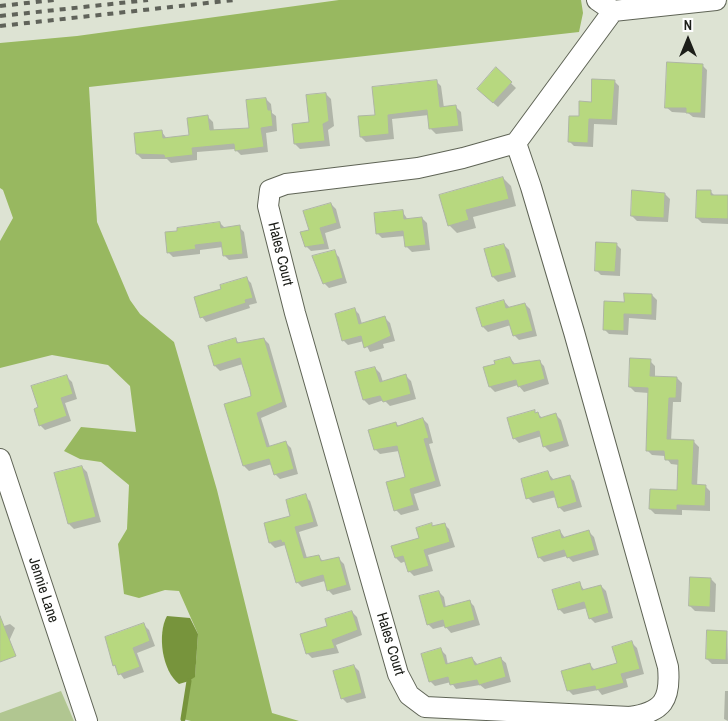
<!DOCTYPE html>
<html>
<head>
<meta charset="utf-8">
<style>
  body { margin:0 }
  #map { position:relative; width:728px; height:721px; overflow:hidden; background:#dde3d3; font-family:"Archivo Narrow",sans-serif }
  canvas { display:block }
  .north { position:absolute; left:663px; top:15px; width:50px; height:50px; -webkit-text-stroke:4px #fff; paint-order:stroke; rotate:0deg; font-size:14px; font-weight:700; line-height:20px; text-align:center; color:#1c1e19 }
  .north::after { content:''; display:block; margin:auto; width:18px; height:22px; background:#1c1e19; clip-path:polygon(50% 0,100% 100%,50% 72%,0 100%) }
</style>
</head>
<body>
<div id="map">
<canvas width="728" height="721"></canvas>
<div class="north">N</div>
</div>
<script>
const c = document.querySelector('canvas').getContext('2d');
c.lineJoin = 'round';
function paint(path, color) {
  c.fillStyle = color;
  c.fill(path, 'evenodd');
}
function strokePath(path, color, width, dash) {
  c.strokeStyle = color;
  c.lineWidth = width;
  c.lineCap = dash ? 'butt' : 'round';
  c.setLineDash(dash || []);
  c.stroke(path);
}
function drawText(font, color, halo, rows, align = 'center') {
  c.font = font + ' "Archivo Narrow",sans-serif';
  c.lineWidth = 4.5;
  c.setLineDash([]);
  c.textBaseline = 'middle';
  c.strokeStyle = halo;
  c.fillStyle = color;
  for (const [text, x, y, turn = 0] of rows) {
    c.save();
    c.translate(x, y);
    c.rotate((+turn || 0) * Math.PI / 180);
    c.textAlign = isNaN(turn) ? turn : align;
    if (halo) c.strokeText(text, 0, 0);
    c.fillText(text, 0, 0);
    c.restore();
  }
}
paint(new Path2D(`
  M61,691L74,721H0V713Z`), '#b1c691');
paint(new Path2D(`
  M339,0H581L583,13L579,32L89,87L97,222L130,300L140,314L174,342L217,490L272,713L299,721H191L183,719L189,681L195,676L198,634L179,591L165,590L139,598L124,594L118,544L127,529L129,485L101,462L80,459L64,451L81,427L136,432L130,386L108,365L52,355L0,368V241L13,218L3,190L0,188V43L77,36Z`), '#98b860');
paint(new Path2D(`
  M167,616L190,618L198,634L195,677L189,681L179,684C162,671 157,634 167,616Z`), '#77943c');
paint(new Path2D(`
  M702,65L707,70L705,118L693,117L688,113L672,112L666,107Z
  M496,69L516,88L498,107L483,94Z
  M436,81L441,86L444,108L456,107L461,112L463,131L436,134L431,129L429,115L392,119L394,139L366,142L361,137L376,116Z
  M614,81L619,86L617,125L594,124L593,147L574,146L569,141L580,118Z
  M326,94L331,99L334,126L328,130L330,146L300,149L295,144Z
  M266,99L271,104L272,113L276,116L277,131L266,133L268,152L241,155L235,149L197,152V160L171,163L167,159H142L137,154L162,132L167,139L190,136L208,117L213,122L214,131L251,129Z
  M503,178L511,186L516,206L473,217L476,228L457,233L449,225L441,195Z
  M710,191L715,196H728V224L702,223L697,218Z
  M665,194L670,199L668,222L637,221L632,216Z
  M331,204L336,209L341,228L325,233L329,249L311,251L306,246L310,230Z
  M402,211L408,220L422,218L427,223L430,250L412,252L407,247L405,236L382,238L377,233Z
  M220,223L225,228L239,227L244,232L248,258L229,260L224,255L223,247L200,250V254L173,257L168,252Z
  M616,244L621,249L620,276L601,275L596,270Z
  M504,245L509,250L516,277L498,282L493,277Z
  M334,252L339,257L347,283L329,288L324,283Z
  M246,278L251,283L257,303L249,305L250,308L206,322L202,317L222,290Z
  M652,295L657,300L656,320L629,318L628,335L609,334L604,329L625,303Z
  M504,301L510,308L525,304L530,309L537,336L519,340L514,335L511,325L488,332L483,327L478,309Z
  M354,309L359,314L362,324L385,318L390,323L395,341L383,344L384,348L370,352L364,341L348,345L343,340Z
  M235,339L240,344L264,339L269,344L287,407L261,418L270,447L286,443L291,448L298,474L280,479L275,474L272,464L249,471L244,466L226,405L253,397L243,364L220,371L215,366Z
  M510,358L516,365L539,361L544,366L549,384L524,392L518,385L495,392L490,387Z
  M650,361L655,366V377L677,378L682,383L681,402H673L671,441L694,442L699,447L697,486H705L710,491V511L682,510V515L655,514L650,509L678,491L679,465L671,464L665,456L652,455L647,450L649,393L635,392L630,387Z
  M375,368L380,373L383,382L406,376L411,381L416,399L390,406L384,400L369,405L364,400L357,373Z
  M67,377L72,382L77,399L65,403L71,421L45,430L40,425L39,408Z
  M534,412L543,418L556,415L561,420L569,446L550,452L545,447L542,436L519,443L514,438Z
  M423,419L428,424L433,443L429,444L441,486L414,494L419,510L401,515L396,510L407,478L399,451L380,454L375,449L395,423L399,426Z
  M82,467L87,472L101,522L74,529L69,524L56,474Z
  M548,473L554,480L569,476L574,481L582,507L564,512L559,507L556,497L533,503L528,498Z
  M305,496L310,501L318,526L299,532L307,558L318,556L324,562L339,559L344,564L351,590L333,595L328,590L325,581L302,587L297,582L285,545L275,548L270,543L265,524L292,517Z
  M444,524L449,529L455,547L428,555L433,571L414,576L409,571L406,561L401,563L396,558L393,547L421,539L431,525L434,527Z
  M560,531L565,538L589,532L594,537L599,555L573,562L567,556L544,562L539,557Z
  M711,579L716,584L715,612L695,611L690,606Z
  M579,583L585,591L601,586L606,591L613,618L595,623L590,618L587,608L564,614L559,609Z
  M439,592L444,597L446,608L469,601L474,606L480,625L451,633L445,626L433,629L428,624Z
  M352,612L357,617L362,635L336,645L339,653L312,658L307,653L329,627Z
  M10,624L15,628L0,661V625L1,627Z
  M144,625L149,630L155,646L137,653L144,672L124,679L114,665Z
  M727,632L728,664H712L707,659Z
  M632,643L637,648L644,674L626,679L628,687L602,695L598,690L573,695L568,690L589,664L595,670L618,664Z
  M441,650L446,655L448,665L472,658L478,665L500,658L506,663L511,682L485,689L480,685L456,689L451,682L435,686L430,681Z
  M354,666L359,671L366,698L347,703L342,698Z
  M725,691H728V721L724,719Z`), '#0003');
strokePath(new Path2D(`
  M183,719L189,681`), '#77943c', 5);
const building = new Path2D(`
  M667,62L703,64L701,113H686V108H665Z
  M496,67L512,82L493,103L477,89Z
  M592,79L615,80L612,120L589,119L588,143L568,142L569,116H579V101L591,102Z
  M437,80L440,107L456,105L459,126L429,129L427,110L396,114L388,115L389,134L360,137L358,116L375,115L372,87Z
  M326,93L329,121L323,124L325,141L294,144L292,124L309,122L306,95Z
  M266,98L268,110H271L273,126L261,128L264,147L235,151L234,144L192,148L193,155L165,158L164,155L136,154L134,133L162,130L163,138L189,135L187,118L208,115L210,130L249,128L246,100Z
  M503,177L509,199L466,210L469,220L448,226L439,195Z
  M632,190L665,193L664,218L631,216Z
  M697,190H711V195H728V219L696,218Z
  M331,203L337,223L320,228L325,244L305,247L300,232L309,230L303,211Z
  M403,210L404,219L422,217L426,245L405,247L403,231L376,234L374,213Z
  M220,222L221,228L240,225L243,254L223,256L221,242L195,245L196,249L167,253L165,232L177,231V228Z
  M596,242L617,243L615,272L595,271Z
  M504,244L512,272L492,277L484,249Z
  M335,250L343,278L323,284L312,256Z
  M247,277L253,298L245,300L246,303L200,318L194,297L221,289L220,285Z
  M624,293L652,294V315L624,314V331L603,330L604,301L624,302Z
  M504,300L506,308L525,303L533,331L513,336L508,320L482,327L476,308Z
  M355,308L359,324L385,316L391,336L364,348L361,336L342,341L335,314Z
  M236,338L237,343L264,338L283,402L257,413L267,447L286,441L294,469L274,475L269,459L243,466L224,404L251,396L250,390L240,358L214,366L208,346Z
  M510,357L513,364L540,360L545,379L518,387L516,380L489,387L483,367L495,364L494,361Z
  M630,358L651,359L650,376L677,377L676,398H669L667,439L694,440L692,484L706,485L705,506L677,505V510L649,509L650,489L677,490L678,460H665L664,451H646L648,388L629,387Z
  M375,367L380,382L406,374L411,394L383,402L380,396L363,400L355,372Z
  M67,375L73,394L61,398L67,416L39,426L34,409L38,407L31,386Z
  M535,410V413L538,412L540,418L556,413L564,441L543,447L539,431L513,439L507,418Z
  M423,418L429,438L424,439L436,481L410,489L414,505L394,511L386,482L405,477L397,446L374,450L368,430L396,422L397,426Z
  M82,466L96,517L68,524L54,473Z
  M548,471L551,480L570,475L577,502L558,508L553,491L526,499L521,479Z
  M306,494L314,522L295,527L304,558L319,555L321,561L339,557L347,585L327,591L323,575L296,583L284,542L282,543L281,540L269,543L264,523L290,516L286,500Z
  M432,523V526L445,523L450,542L424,550L429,566L408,572L403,556L395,558L391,546L419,538L416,528Z
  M560,530L562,538L589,530L595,550L567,558L564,550L538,558L532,538Z
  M690,577L711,578L710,607L689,606Z
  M580,582L582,590L601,585L609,613L589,619L584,602L558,610L552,590Z
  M439,591L444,607L470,600L475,620L445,628L443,620L427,625L419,596Z
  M352,611L358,630L332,640L335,648L306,654L300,634L327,626L325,619Z
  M0,616L16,656L0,662Z
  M144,623L150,641L133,648L140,667L118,675L115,665L113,666L105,637Z
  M707,630L727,631L726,660L706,659Z
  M632,641L640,669L621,674L624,683L596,690L595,686L567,691L561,671L590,663L592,670L617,663L612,647Z
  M441,648L446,664L472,657L475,665L501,657L506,677L479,685L477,680L450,685L448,677L429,682L421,654Z
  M354,665L362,693L341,699L333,671Z`);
paint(building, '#b7d87f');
strokePath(building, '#aeb5a5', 1);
const street = new Path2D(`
  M597,0L613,11L716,0
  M516,143L531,187L574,332L668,667C671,700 663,712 630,717L425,707L409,695L398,674L295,313L268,206L270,190L286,184L418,168L463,158L516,143L613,11
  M0,459L87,721`);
strokePath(street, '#5f6456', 22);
strokePath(street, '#fff', 20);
strokePath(new Path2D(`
  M0,6L54,0
  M0,16L148,0
  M0,26L234,0`), '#60635a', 4, [6, 6]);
drawText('15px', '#1c1e19', '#fff', [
  ["Hales Court",280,254,76],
  ["Jennie Lane",43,590,72],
  ["Hales Court",390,644,73]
]);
</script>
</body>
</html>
